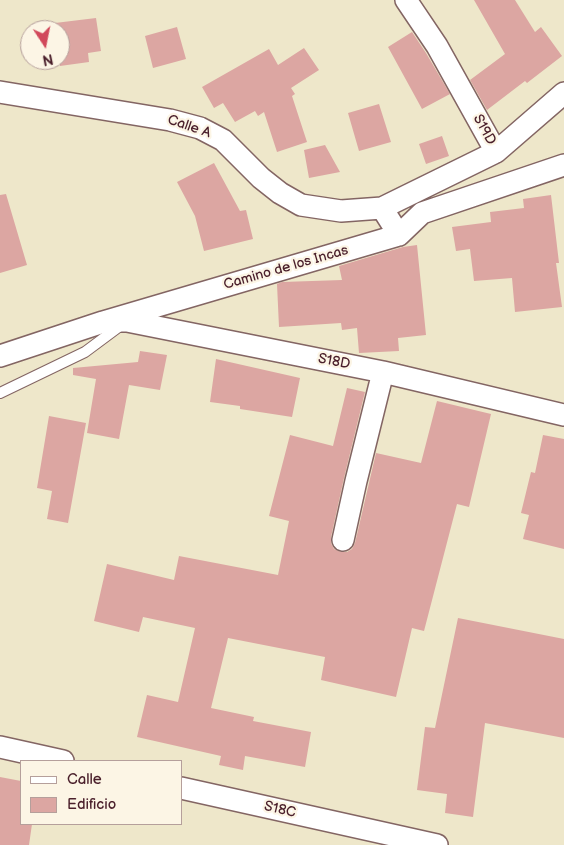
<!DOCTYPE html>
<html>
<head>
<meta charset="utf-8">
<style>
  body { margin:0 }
  #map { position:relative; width:564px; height:845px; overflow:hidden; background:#eee7ca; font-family:"Balsamiq Sans",sans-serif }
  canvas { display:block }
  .legend { position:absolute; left:20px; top:760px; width:162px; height:65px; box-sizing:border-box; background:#fcf5e5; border:1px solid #b59f9b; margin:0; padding:6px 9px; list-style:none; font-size:15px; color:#4a1f2b }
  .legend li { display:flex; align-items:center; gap:10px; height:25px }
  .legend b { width:25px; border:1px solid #b59f9b }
  .north { position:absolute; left:20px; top:20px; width:50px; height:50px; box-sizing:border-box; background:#fcf5e5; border:1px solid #b59f9b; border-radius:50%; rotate:169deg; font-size:14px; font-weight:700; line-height:20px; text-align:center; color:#4a1f2b }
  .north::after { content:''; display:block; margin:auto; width:18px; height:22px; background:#d1495b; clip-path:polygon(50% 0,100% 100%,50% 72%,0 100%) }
</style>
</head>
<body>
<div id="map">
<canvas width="564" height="845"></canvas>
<ul class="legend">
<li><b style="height:6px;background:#fff"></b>Calle</li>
<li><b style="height:14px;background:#dca6a2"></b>Edificio</li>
</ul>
<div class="north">N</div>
</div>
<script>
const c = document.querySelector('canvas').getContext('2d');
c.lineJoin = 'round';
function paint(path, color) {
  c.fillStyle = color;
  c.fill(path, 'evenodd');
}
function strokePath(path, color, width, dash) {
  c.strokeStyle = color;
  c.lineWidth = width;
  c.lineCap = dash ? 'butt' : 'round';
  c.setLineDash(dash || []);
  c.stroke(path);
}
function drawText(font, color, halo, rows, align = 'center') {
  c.font = font + ' "Balsamiq Sans",sans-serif';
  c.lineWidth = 4.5;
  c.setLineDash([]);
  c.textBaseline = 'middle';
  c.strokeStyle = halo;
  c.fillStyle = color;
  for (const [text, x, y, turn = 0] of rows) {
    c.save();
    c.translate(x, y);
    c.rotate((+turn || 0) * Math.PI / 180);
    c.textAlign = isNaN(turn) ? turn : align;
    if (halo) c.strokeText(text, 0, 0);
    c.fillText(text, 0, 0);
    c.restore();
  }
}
paint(new Path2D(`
  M474,0H515L535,32L541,27L562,56L527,83L525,81L487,110L470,80L505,54Z
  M96,18L101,51L88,53L89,62L60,66V30H56L55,23Z
  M177,27L186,59L153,68L145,36Z
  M412,32L426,53L450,94L422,109L388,47Z
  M304,48L319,70L291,88L295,94L292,96L307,142L277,152L264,112L258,116L255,111L235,122L223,103L214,108L202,87L269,49L278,65Z
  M379,104L391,142L359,151L348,113Z
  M442,136L449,156L426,164L419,144Z
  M325,145L340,172L309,178L304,150Z
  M214,163L240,211L246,210L253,239L204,251L195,216L177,182Z
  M6,194L27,265L0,273V195Z
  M551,195L559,263H556L562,307L515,312L512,278L474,281L470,249L456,251L452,227L491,222L490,212L524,208L523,199Z
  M417,245L426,335L398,338L399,351L359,353L357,328L342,330L341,323L279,327L277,284L282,282L342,280L339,266L403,247Z
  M140,351L167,355L160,390L129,385L119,439L87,433L96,379L73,375V368L138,362Z
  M216,359L300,378L292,417L240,409V406L210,402Z
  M347,388L365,392L344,478L331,537V543L334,549L341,552H347L352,549L355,543L376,453L421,463L437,401L491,414L469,507L457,504L424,631L412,628L396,697L321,680L325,657L228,638L211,708L254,717L253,721L311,732L305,767L245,756L243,770L219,765L221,756L137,737L147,695L178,702L195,628L143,617L139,632L94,621L107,564L174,580L179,556L278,575L289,521L269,516L290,435L333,446Z
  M49,416L86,423L68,523L47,519L52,491L37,488Z
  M543,435L564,439V549L523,539L529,515L521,513L531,472L535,473Z
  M458,618L564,639V738L485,723L473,817L445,813L447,794L417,790L425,727L435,728Z
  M0,777L21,781V824H32L29,845H0Z`), '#dca6a2');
const lane = new Path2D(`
  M0,393L85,352L124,323`);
const street = new Path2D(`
  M0,92L170,120L200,128L223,140L261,178L280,193L301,205L341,211L382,208L399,235
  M496,152L564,93
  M382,208L496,152L437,46L406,0
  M117,321H127L383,372L564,415
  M0,356L103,322L399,235L422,213L564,165
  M343,540L356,481L383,372
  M0,747L63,761
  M181,788L437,845`);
strokePath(lane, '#836563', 12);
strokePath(street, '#836563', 24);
strokePath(lane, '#fff', 10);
strokePath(street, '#fff', 21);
drawText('14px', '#4a1f2b', '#fcf5e5', [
  ["Calle A",189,127,19],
  ["S19D",484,130,61],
  ["Camino de los Incas",286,268,-16],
  ["S18D",334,362,11],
  ["S18C",280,810,13]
]);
</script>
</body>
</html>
